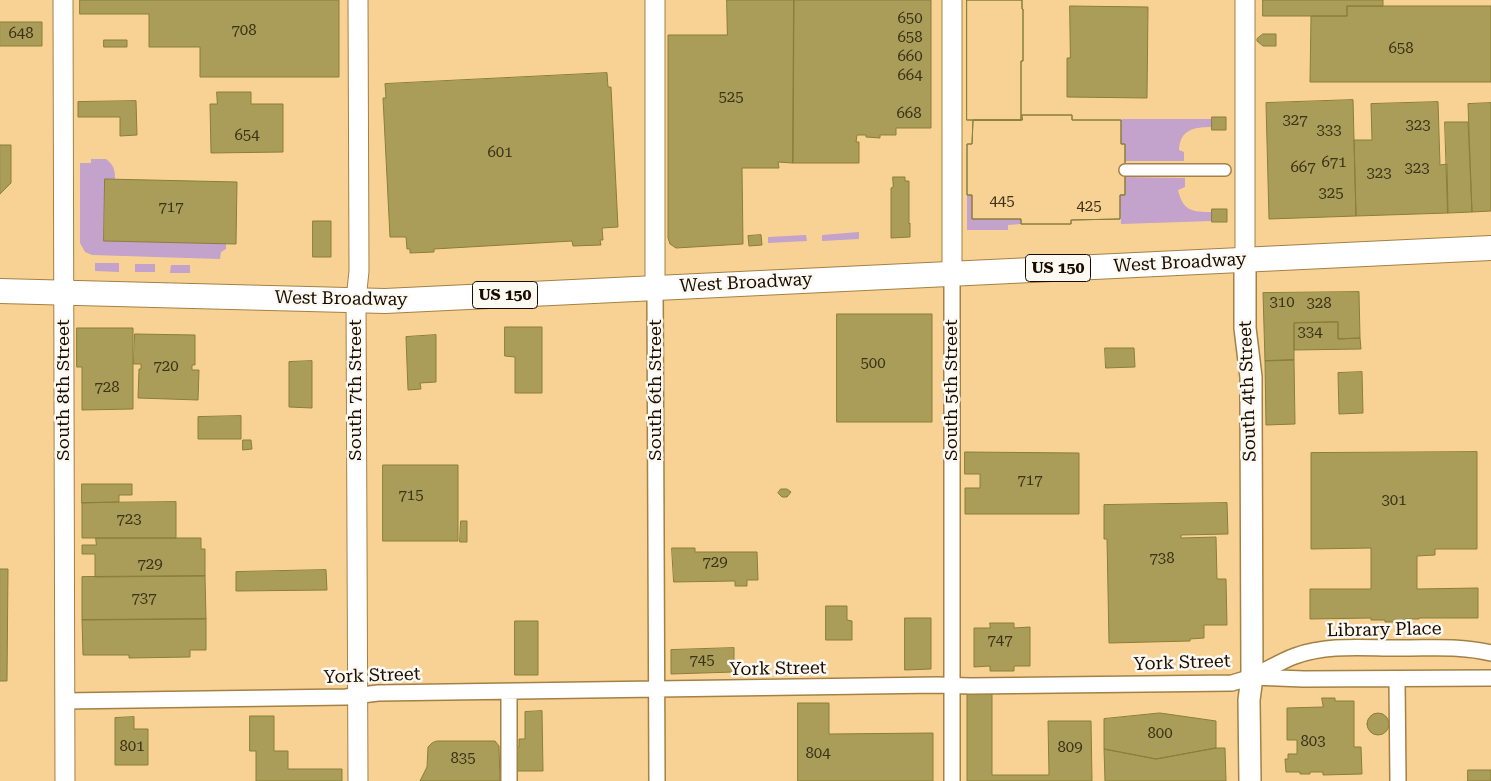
<!DOCTYPE html>
<html>
<head>
<meta charset="utf-8">
<style>
  body { margin:0 }
  canvas { display:block; background:#f8d294 }
</style>
</head>
<body>
<canvas width="1491" height="781"></canvas>
<script>
const c = document.querySelector('canvas').getContext('2d');
c.lineJoin = 'round';
function paint(path, color) {
  c.fillStyle = color;
  c.fill(path, 'evenodd');
}
function strokePath(path, color, width, dash) {
  c.strokeStyle = color;
  c.lineWidth = width;
  c.lineCap = dash ? 'butt' : 'round';
  c.setLineDash(dash || []);
  c.stroke(path);
}
function drawText(font, color, halo, rows, align = 'center') {
  c.font = font + ' "Roboto Serif",serif';
  c.lineWidth = 5;
  c.setLineDash([]);
  c.textBaseline = 'middle';
  c.strokeStyle = halo;
  c.fillStyle = color;
  for (const [text, x, y, turn = 0] of rows) {
    c.save();
    c.translate(x, y);
    c.rotate((+turn || 0) * Math.PI / 180);
    c.textAlign = isNaN(turn) ? turn : align;
    if (halo) c.strokeText(text, 0, 0);
    c.fillText(text, 0, 0);
    c.restore();
  }
}
paint(new Path2D(`
  M1122,119H1212V127C1195,127 1180,129 1179,150L1184,152V161H1125V144H1121V120Z
  M91,159H106C114,165 115,170 115,179H105L104,241L226,243V249L221,252L220,259L92,255L85,252L80,243V163H91Z
  M1125,177L1185,178V187L1178,190C1183,211 1192,212 1212,212V221L1121,224L1120,195L1125,194Z
  M967,195H972V219H1021V224L1008,225V230H967Z
  M859,232V239L822,241V235Z
  M806,235L807,241L768,243V237Z
  M95,263H119V272L95,271Z
  M135,264H155V272H135Z
  M171,265H190V273H170Z`), '#c3a2cb');
const building = new Path2D(`
  M80,0H339V77H200V47H149V14H80Z
  M727,0H794L793,163L778,162L779,168H742L743,244L676,248L670,244L668,238V35H727Z
  M794,0H931V128H896V135H880V138L866,137V135H857L856,142H859V163H793Z
  M967,0H1022V9H1023V61H1021V120H967Z
  M967,0H1022V9H1023V61H1021V120H967Z
  M1263,0H1383V6H1347V16H1263Z
  M1070,6L1148,7L1147,98L1067,97V58H1070Z
  M1347,6H1491V82H1310L1311,16H1347Z
  M0,22H42V46H0Z
  M1263,34H1276V46H1263L1257,41V39Z
  M104,40H127V47H104Z
  M607,73L608,87H611L618,227L602,228L603,240H600L601,245L573,246L572,241L434,249V252L410,253V249H407L406,237H390L383,98H386L385,84Z
  M217,92H251V104H283V152L211,153L210,104H217Z
  M1353,100L1356,216L1269,219L1266,103Z
  M136,101L137,135L120,136V117H78V102Z
  M1438,102L1440,165L1447,164L1448,213L1356,216L1354,140H1372L1371,104Z
  M1491,103V211L1472,212L1468,104Z
  M1022,115H1072V120H1121V144H1125V195H1120V219L1071,220V224H1021V219H972V195H967V144H972L973,120H1022Z
  M1022,115H1072V120H1121V144H1125V195H1120V219L1071,220V224H1021V219H972V195H967V144H972L973,120H1022Z
  M1212,117H1226V130H1212Z
  M1445,122H1468L1472,212L1448,213Z
  M0,145H11V183L0,194Z
  M893,177H905V181H909V224L910,223V237L891,238V188L893,187Z
  M105,179L237,182L236,244L104,241Z
  M1212,209H1227V222H1212Z
  M313,221H331V257H313Z
  M761,235L762,245L749,246L748,236Z
  M1359,292L1360,338L1338,339V322L1294,323V360L1265,361L1263,293Z
  M837,314H932V422H837Z
  M1338,322V339L1360,338L1361,349L1294,350V323Z
  M505,327H542V393H515V357L505,356Z
  M77,328H133V409L82,410V367H77Z
  M135,334L195,335V365H192V370H199L198,400L138,398L139,369H141V364H134Z
  M436,335V382L420,383L421,389L408,390L406,337Z
  M1105,348H1134L1135,367L1106,368Z
  M1294,360L1295,424L1266,425L1265,361Z
  M312,361V408L289,407V362Z
  M1362,372L1363,413L1339,414L1338,373Z
  M241,416V439H198V417Z
  M243,440H251L252,449L243,450Z
  M965,452L1079,453V514H965V488H980V474H965Z
  M1477,452V549H1435V555L1417,556V589L1478,588V618H1419V619H1405V622H1385V620H1371V618L1310,619V589H1371V548L1311,549V453Z
  M383,465H458V541H383Z
  M82,484H132V495H119V502L82,503Z
  M781,489H787L791,492L787,497H782L778,493Z
  M176,502V538H82V503Z
  M1227,503L1228,534L1181,535V538L1216,537L1217,579H1226L1227,625H1204V638L1190,639V641L1109,643L1107,539H1104V505Z
  M461,521H467V542H460Z
  M96,538H201V549H205V576L95,577V554H82V545H96Z
  M672,548H695V552H757L758,580H747V586H735V581L674,582Z
  M0,569H8L7,681H0Z
  M326,570L327,590L236,591V572Z
  M205,576L206,619L82,620V577Z
  M826,606H847V620L852,621V640H826Z
  M905,618H931V669L905,670Z
  M206,619V650H190V657L129,658V655H83L82,620Z
  M515,621H538V675H515Z
  M990,623H1014V628L1030,627V666H1014V671H990V666L974,667V628H990Z
  M734,648V672L671,674V650Z
  M992,694V775H1049L1048,721H1091L1092,781H967V695Z
  M1322,698H1335V701H1354V747H1361L1362,774L1323,775V772H1310V774H1300V772H1286L1285,759H1288V754H1297V740H1287V708L1323,707Z
  M798,703H829V734L933,733V781H798Z
  M542,711L543,771H515V747H519V739H525V712Z
  M1367 724a11 11 0 1 1 22 0a11 11 0 1 1-22 0Z
  M1160,713L1216,721V748L1156,759L1104,749V719Z
  M250,716H274V751H288V769H342V781H256V751H250Z
  M134,717V729H148V765H115V718Z
  M437,741H495L499,746L500,781H420L427,767L428,747L432,743Z
  M1216,748H1225L1226,781H1105L1104,749L1156,759Z
  M1468,770H1491V781H1468Z`);
paint(building, '#a99d59');
strokePath(building, '#8a7e3a', 1);
const pedestrian = new Path2D(`
  M1125,170H1225`);
const minor = new Path2D(`
  M655,287L657,781
  M1254,676C1267,670 1281,661 1295,656C1331,643 1370,649 1407,648C1436,648 1463,646 1491,653
  M1397,679L1398,781
  M64,701L346,697L378,693L937,685L971,686L1232,683L1252,677L1304,679L1491,678
  M509,781V692
  M952,781V273`);
const tertiary = new Path2D(`
  M63,0L65,781
  M655,0V287
  M952,0V273
  M1245,259V0
  M358,781L356,300L359,271L358,0`);
const secondary = new Path2D(`
  M1245,259V328L1251,377V400L1252,677L1249,700L1250,781`);
const primary = new Path2D(`
  M0,291L385,301L1491,248`);
strokePath(pedestrian, '#a48044', 14);
strokePath(minor, '#a48044', 18);
strokePath(tertiary, '#a48044', 21);
strokePath(secondary, '#a48044', 24);
strokePath(primary, '#a48044', 26);
strokePath(pedestrian, '#fff', 11);
strokePath(minor, '#fff', 15);
strokePath(tertiary, '#fff', 19);
strokePath(secondary, '#fff', 21);
strokePath(primary, '#fff', 24);
drawText('15px', '#3e3116', null, [
  ["650",910,19],
  ["708",244,31],
  ["648",21,34],
  ["658",910,38],
  ["658",1401,49],
  ["660",910,57],
  ["664",910,76],
  ["525",731,98],
  ["668",909,114],
  ["327",1295,121],
  ["323",1418,126],
  ["333",1329,131],
  ["654",247,136],
  ["601",500,153],
  ["671",1334,163],
  ["667",1303,168],
  ["323",1417,169],
  ["323",1379,174],
  ["325",1331,194],
  ["445",1002,202],
  ["425",1089,207],
  ["717",171,208],
  ["310",1282,303],
  ["328",1319,304],
  ["334",1310,333],
  ["500",873,364],
  ["720",166,367],
  ["728",107,388],
  ["717",1030,481],
  ["715",411,496],
  ["301",1394,501],
  ["723",129,520],
  ["738",1162,559],
  ["729",715,563],
  ["729",150,565],
  ["737",144,599],
  ["747",1000,641],
  ["745",702,661],
  ["800",1160,734],
  ["803",1313,742],
  ["801",132,747],
  ["809",1070,748],
  ["804",818,754],
  ["835",463,759]
]);
for (const [x, y, w] of [
  [1058,268,65],
  [505,295,65]
]) {
  const box = new Path2D();
  box.roundRect(x - w / 2, y - 13.5, w, 27, 4);
  c.fillStyle = '#fcf8f2';
  c.fill(box);
  strokePath(box, '#1a0d00', 1);
}
drawText('bold 16px', '#1a0d00', null, [
  ["US 150",1058,268],
  ["US 150",505,295]
]);
drawText('18px', '#1a0d00', '#fcf8f2', [
  ["West Broadway",1180,263,-3],
  ["West Broadway",746,283,-3],
  ["West Broadway",341,299,1],
  ["South 8th Street",64,390,-90],
  ["South 7th Street",356,390,-90],
  ["South 6th Street",656,390,-90],
  ["South 5th Street",952,390,-90],
  ["South 4th Street",1248,391,-92],
  ["Library Place",1384,630,-1],
  ["York Street",1182,663,-2],
  ["York Street",778,669,-1],
  ["York Street",372,676,-2]
]);
</script>
</body>
</html>
